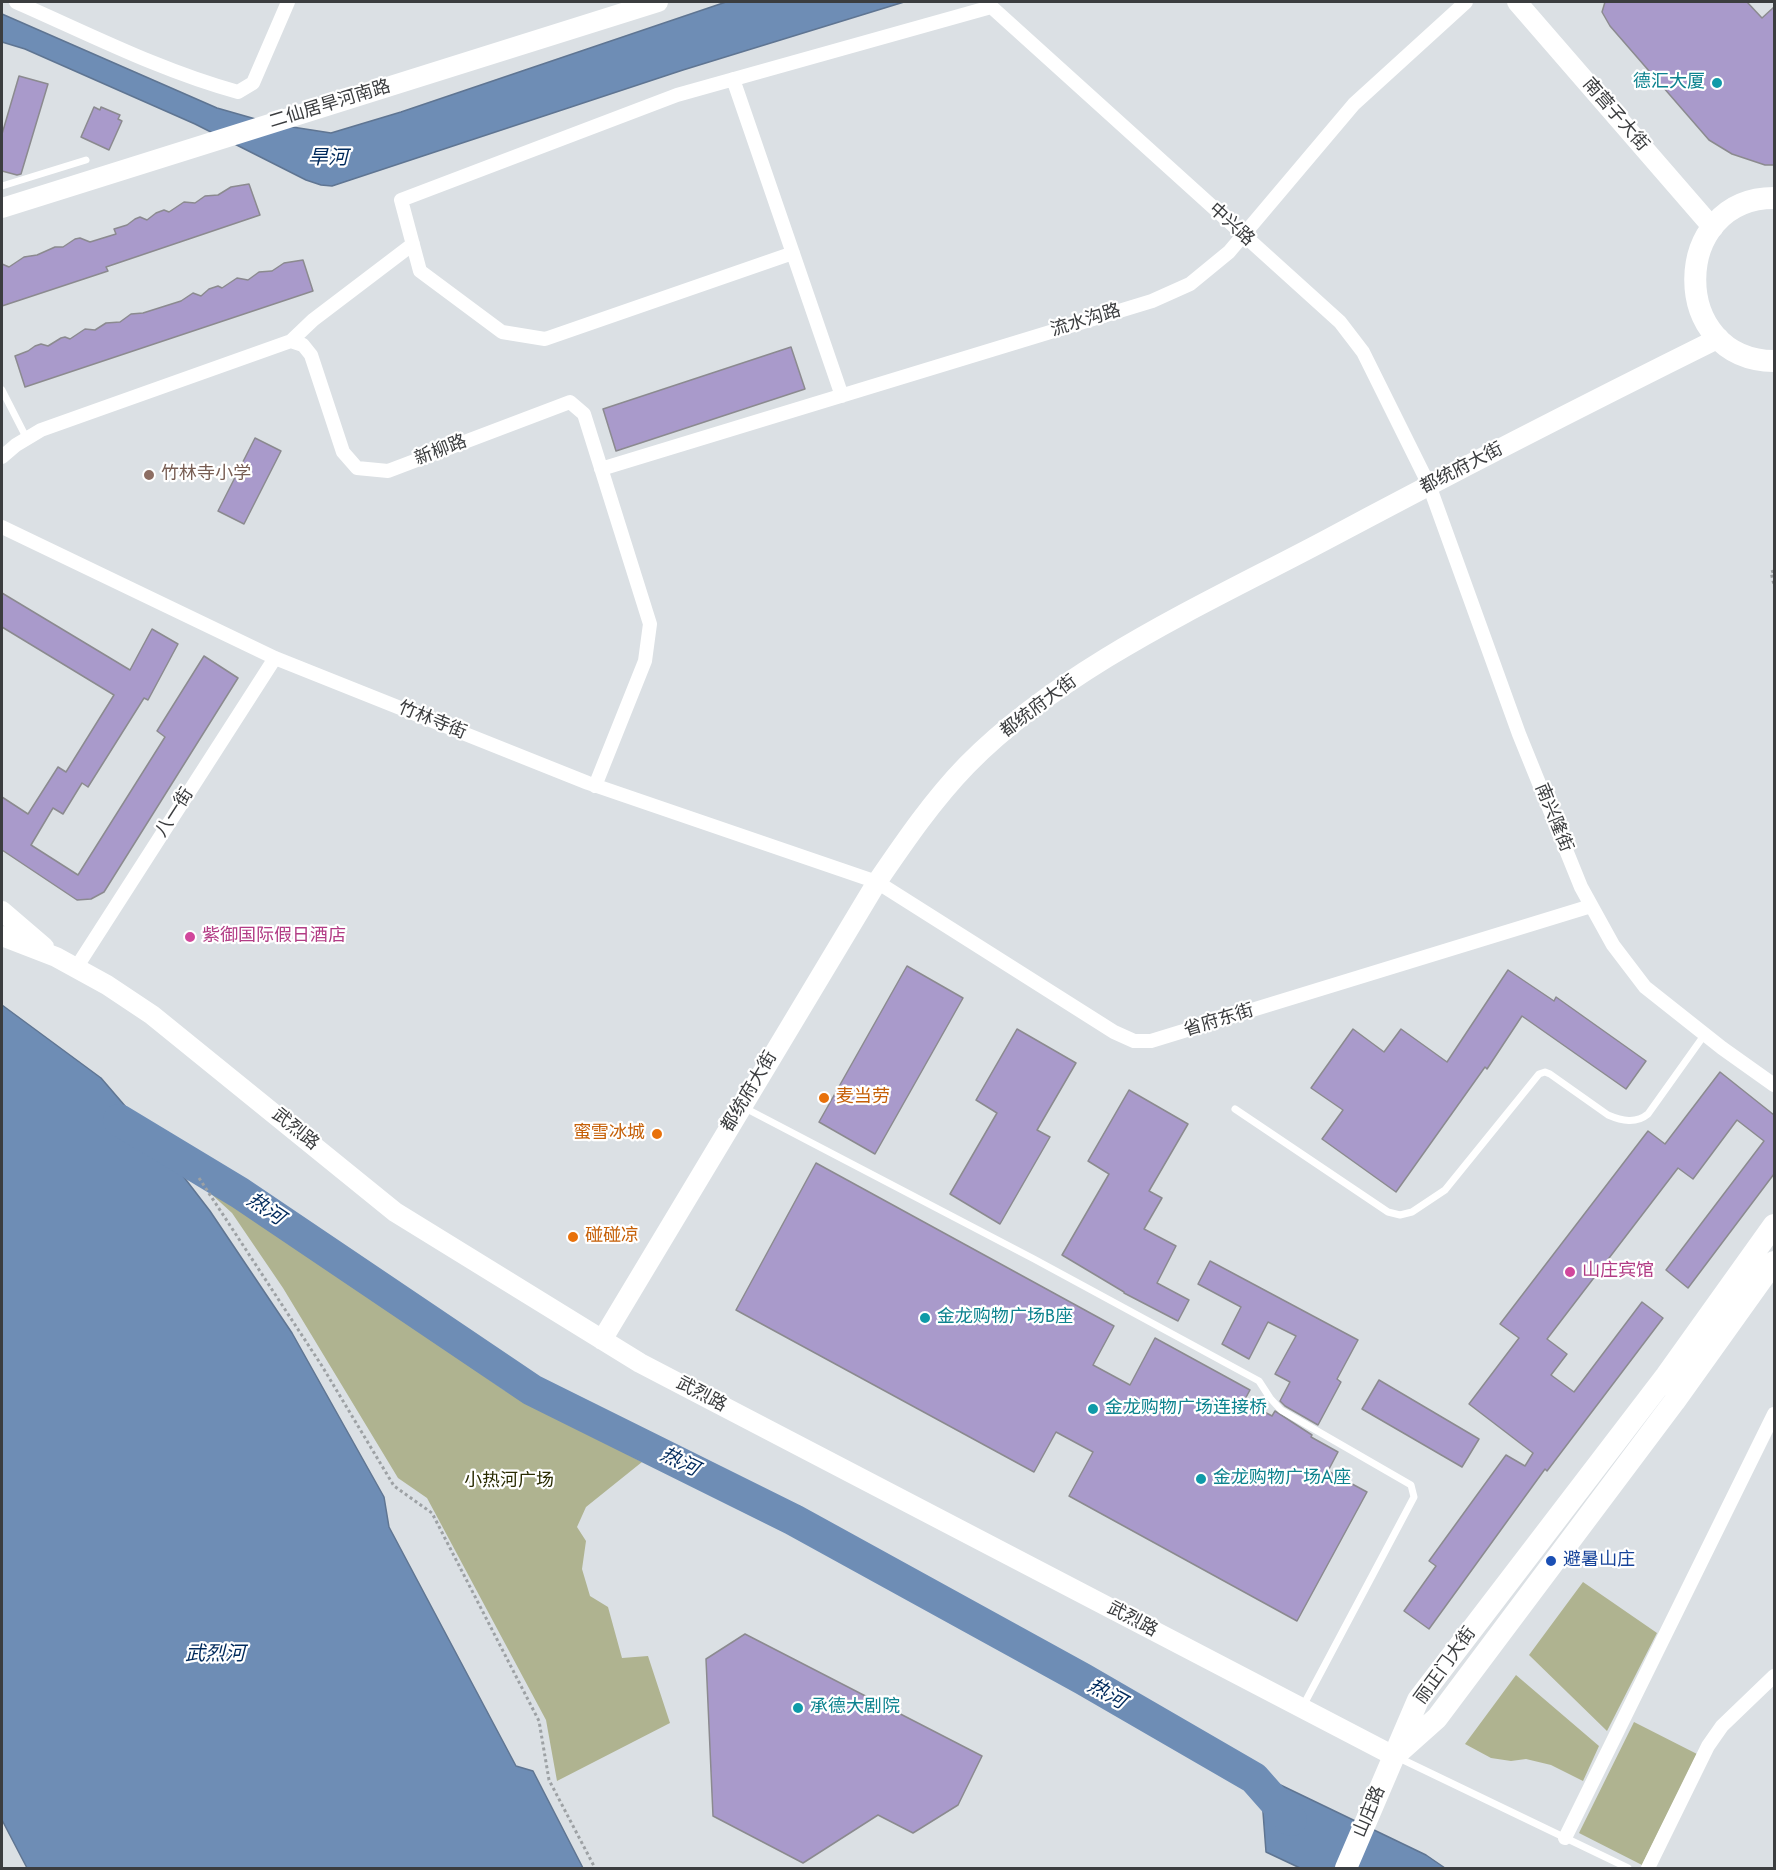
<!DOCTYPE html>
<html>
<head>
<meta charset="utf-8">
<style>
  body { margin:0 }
  #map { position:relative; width:1776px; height:1870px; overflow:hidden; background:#dbe0e4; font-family:Jost,sans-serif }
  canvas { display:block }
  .frame { position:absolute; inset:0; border:3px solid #3b3d3f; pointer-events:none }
</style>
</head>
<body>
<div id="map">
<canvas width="1776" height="1870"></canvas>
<div class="frame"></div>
</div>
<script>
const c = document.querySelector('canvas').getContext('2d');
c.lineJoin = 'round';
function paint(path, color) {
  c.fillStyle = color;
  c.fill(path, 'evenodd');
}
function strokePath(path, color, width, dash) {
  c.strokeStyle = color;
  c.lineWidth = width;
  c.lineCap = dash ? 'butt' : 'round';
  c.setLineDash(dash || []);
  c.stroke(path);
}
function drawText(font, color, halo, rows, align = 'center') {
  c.font = font + ' Jost,"Noto Sans SC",sans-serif';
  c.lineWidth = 4.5;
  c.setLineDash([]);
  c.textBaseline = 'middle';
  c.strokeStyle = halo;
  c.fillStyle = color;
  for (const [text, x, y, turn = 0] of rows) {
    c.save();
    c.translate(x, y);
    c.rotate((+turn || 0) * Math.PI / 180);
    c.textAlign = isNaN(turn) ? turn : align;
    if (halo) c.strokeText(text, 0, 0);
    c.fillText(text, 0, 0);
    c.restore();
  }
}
paint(new Path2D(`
  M163,1150L504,1390L642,1462L586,1507L577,1527L586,1541L582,1569L590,1596L608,1607L622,1658L648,1656L670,1723L557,1781L546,1720L427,1498L398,1478L283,1288L232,1213Z
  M1583,1582L1657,1633L1607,1731L1529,1655Z
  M1516,1675L1599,1746L1583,1781L1551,1765L1526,1759L1511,1761L1491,1758L1465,1744Z
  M1634,1722L1697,1754L1642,1865L1579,1833Z`), '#afb390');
const water = new Path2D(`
  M726,2H904L683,70L332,186L321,185L306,180L195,124L25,49L2,42V14L217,108L273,124L331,133L401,112Z
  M2,1005L101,1078L163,1150L210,1211L292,1333L384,1497L389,1527L516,1766L533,1771L583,1868H27L2,1820Z
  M1266,1778L1426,1855L1445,1868H1300L1266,1852L1262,1799Z`);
paint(water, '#6e8db5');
strokePath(water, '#5f7592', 1.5);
strokePath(new Path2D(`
  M119,1120L240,1193L532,1390L794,1520L1083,1679L1254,1778L1291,1820`), '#6e8db5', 32);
const building = new Path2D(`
  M1605,2H1747L1762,18L1774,7V165H1765L1732,154L1709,140L1610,26L1602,12Z
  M19,76L48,84L21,174L17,175L2,171V134Z
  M94,107L100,110L101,107L120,115L118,119L122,121L109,150L81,137Z
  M249,184L260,215L106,267L108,271L2,306V264L9,267L24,257L37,255L55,247H63L75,239L80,238L90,242L116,234L114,229L127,225L135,219L140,217L147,220L156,213L164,210L169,212L184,202L195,203L205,196L218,195L231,187Z
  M303,260L313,291L25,387L15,356L28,351L35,346L41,344L48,346L61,338L65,337L70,339L85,329L95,330L106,323L120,322L131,314L143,313L181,301L193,293L201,296L209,289L218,286L222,288L237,278L248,280L259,272L272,271L284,263Z
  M791,347L805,389L616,451L603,409Z
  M255,438L281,451L244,524L218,511Z
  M2,593L130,670L152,629L178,644L148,700L144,698L88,787L82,783L63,814L53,808L31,845L78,875L165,737L157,731L204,656L238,678L104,892L91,899L77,900L2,850V797L28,814L58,767L66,772L114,695L2,627Z
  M907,966L963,998L875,1154L819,1122Z
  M1508,970L1554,1001L1556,997L1646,1061L1626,1089L1522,1016L1487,1069L1485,1067L1396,1192L1322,1139L1343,1110L1311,1088L1353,1029L1384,1052L1401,1029L1447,1062Z
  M1017,1029L1076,1063L1037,1130L1050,1137L1000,1224L950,1194L997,1113L976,1100Z
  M1720,1072L1774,1115V1174L1688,1288L1666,1270L1764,1141L1737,1120L1693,1179L1678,1168L1547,1339L1567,1354L1551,1375L1574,1392L1642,1302L1663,1318L1547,1471L1545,1469L1429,1629L1404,1611L1436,1566L1429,1561L1506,1455L1525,1466L1533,1453L1469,1404L1519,1338L1500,1324L1648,1131L1665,1144Z
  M1129,1090L1188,1124L1149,1191L1162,1198L1144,1229L1176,1246L1157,1283L1189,1300L1178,1321L1124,1293V1292L1062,1255L1109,1174L1088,1161Z
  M816,1163L1114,1326L1093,1365L1130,1385L1155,1338L1250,1390L1244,1401L1272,1416L1275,1411L1312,1435L1311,1437L1338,1452L1328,1471L1367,1492L1297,1621L1069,1496L1093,1452L1056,1432L1034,1472L736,1310Z
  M1210,1261L1358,1340L1337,1379L1341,1382L1318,1425L1285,1406L1280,1401L1290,1382L1275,1374L1296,1336L1268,1322L1249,1359L1222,1344L1241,1307L1198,1284Z
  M1379,1380L1479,1439L1462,1467L1362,1409Z
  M745,1634L982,1756L958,1805L913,1833L878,1815L803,1863L713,1816L706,1659Z`);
paint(building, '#a99acb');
strokePath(building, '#8b8a8f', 1.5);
strokePath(new Path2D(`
  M1774,571L1771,572L1774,585
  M199,1178L322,1366L394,1486L432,1513L539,1721L549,1780L595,1868`), '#9da1a4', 3, [3, 3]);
strokePath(new Path2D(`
  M2,186L86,160
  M2,390L27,439
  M745,1108L1034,1259L1259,1381L1270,1398L1281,1410L1411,1485L1414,1497L1303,1706
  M1235,1109L1388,1212L1400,1215L1412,1212L1445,1190L1539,1074L1545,1072L1550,1074L1608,1115C1622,1121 1636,1124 1648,1114L1705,1034
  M1397,1757L1628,1868`), '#fff', 7);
strokePath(new Path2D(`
  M16,2C89,34 161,71 238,92L253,83L288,2
  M986,2L1340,322L1363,352L1429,485L1519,734L1581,887L1613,945L1645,987L1722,1048L1774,1085
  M733,79L842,396
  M793,253L545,339L502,332L420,271L401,200L677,95L991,7
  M291,341L313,320L413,244
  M2,457L16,445L41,430L291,341L303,345L311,355L343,452L357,468L388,471L570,402L584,414L650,624L645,661L595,786
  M601,469L1152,301L1190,284L1229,252L1354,104L1466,2
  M2,527L275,658L588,783L877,882L1114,1032L1134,1041H1151L1591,906
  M76,968L275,658
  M1565,1838L1774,1414
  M1648,1868L1708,1746L1722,1726L1774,1676`), '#fff', 14);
strokePath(new Path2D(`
  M1517,2L1713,228
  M2,208L658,2
  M2,911L44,947
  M2,936L56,957L107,985L152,1015L395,1212L640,1363L1394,1756
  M602,1340L877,882C905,841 933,800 967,765C1065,666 1203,605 1324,541C1455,471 1586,404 1719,338`), '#fff', 20);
strokePath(new Path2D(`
  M1774,198C1670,198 1668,360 1774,361
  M1400,1751L1437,1718L1674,1402L1774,1262
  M1346,1868L1418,1700L1666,1376L1774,1225`), '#fff', 22);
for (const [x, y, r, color] of [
  [1717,83,6,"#0f9aa8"],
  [149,475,6,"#8d6e63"],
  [190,937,6,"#d1479c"],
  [824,1098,6,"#e8710a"],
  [657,1134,6,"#e8710a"],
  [573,1237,6,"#e8710a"],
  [1570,1272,6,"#d1479c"],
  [925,1318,6,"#0f9aa8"],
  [1093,1409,6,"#0f9aa8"],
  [1201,1479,6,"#0f9aa8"],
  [1551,1561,6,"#1a4fb4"],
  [798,1708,6,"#0f9aa8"]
]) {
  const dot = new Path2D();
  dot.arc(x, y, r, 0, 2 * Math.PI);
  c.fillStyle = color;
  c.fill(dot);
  strokePath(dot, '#fff', 2);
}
drawText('18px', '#0d838f', '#fff', [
  ["德汇大厦",1705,83,"right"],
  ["金龙购物广场B座",937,1318],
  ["金龙购物广场连接桥",1105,1409],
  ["金龙购物广场A座",1213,1479],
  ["承德大剧院",810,1708]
], 'left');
drawText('18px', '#3b3d3f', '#fff', [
  ["二仙居旱河南路",330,105,-17],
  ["南营子大街",1615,115,49],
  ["中兴路",1231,225,42],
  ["流水沟路",1086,321,-17],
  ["新柳路",441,451,-21],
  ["都统府大街",1462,469,-27],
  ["都统府大街",1039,707,-37],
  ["竹林寺街",432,721,22],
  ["八一街",175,813,-57],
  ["南兴隆街",1553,818,68],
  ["省府东街",1219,1021,-17],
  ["都统府大街",750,1092,-59],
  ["武烈路",295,1130,39],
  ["武烈路",701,1395,28],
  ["武烈路",1132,1620,28],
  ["丽正门大街",1446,1666,-54],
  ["山庄路",1370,1812,-67]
]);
drawText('18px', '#785e54', '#fff', [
  ["竹林寺小学",161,475]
], 'left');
drawText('18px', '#b23c85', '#fff', [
  ["紫御国际假日酒店",202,937],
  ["山庄宾馆",1582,1272]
], 'left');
drawText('18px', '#c56008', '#fff', [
  ["麦当劳",836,1098],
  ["蜜雪冰城",645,1134,"right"],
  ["碰碰凉",585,1237]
], 'left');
drawText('18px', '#2a2c02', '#fff', [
  ["小热河广场",509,1482]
]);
drawText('18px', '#164399', '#fff', [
  ["避暑山庄",1563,1561]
], 'left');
drawText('italic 20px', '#002a5c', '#fff', [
  ["旱河",328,159],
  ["热河",265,1210,34],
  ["热河",679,1463,26],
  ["武烈河",215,1655],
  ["热河",1106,1695,29]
]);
</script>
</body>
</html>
